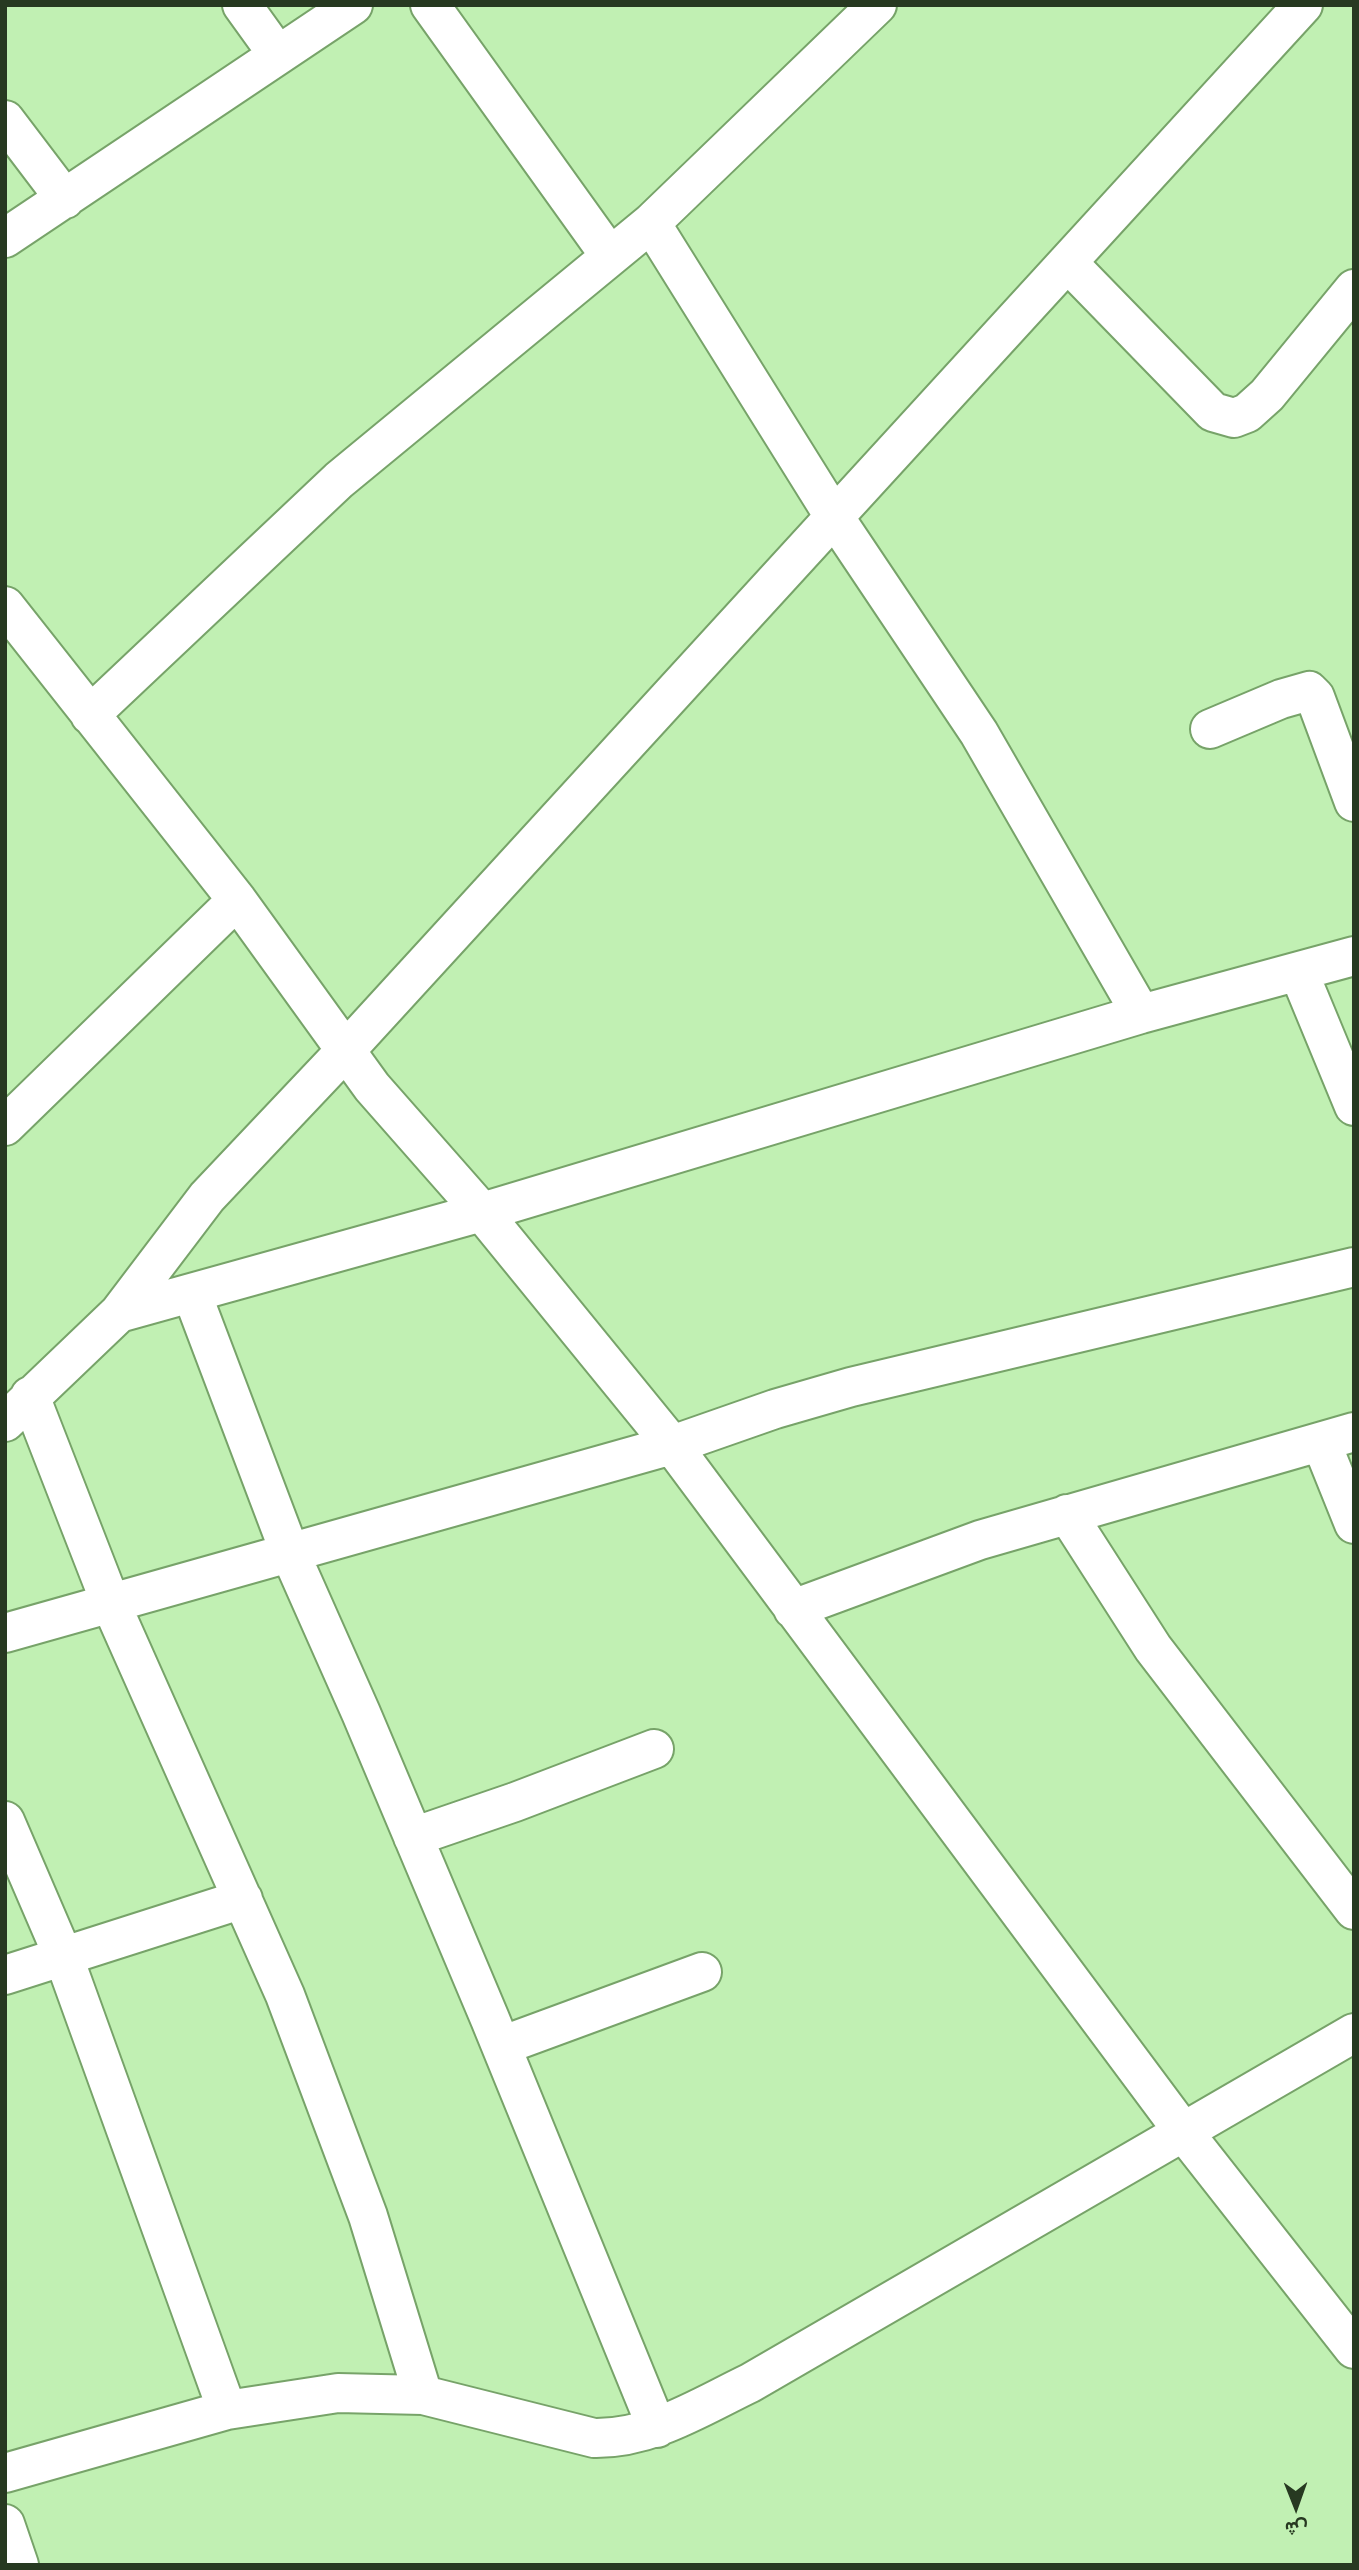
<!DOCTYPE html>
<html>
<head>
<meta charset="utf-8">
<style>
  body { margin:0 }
  #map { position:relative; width:1359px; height:2570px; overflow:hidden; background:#c1f0b3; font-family:Bitter,Vazirmatn,serif }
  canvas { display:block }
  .frame { position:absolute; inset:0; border:7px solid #273921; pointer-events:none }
  .north { position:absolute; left:1261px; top:2472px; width:70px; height:70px; -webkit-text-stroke:5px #c1f0b3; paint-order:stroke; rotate:179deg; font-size:19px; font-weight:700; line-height:28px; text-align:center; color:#273921 }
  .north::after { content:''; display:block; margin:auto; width:24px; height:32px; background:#273921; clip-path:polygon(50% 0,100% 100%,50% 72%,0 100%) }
</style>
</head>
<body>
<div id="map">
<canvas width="1359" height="2570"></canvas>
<div class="frame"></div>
<div class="north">ش</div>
</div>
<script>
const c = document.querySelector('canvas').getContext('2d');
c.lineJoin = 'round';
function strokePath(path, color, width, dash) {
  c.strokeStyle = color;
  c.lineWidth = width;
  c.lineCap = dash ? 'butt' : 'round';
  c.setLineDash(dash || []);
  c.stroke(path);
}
const minor = new Path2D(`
  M242,5L278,55
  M430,5L610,256
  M5,120L65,199
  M651,223L835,518L979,733L1141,1014
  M5,238L353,5
  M1068,263L1213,412L1234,418L1247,413L1267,395L1354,289
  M5,606L237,900L372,1087L482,1212L672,1445L1182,2130L1354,2349
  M90,715L339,480L651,223L877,5
  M1210,729L1281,699L1309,691L1315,697L1354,802
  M1299,973L1354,1106
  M5,1126L237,900
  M192,1294L290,1553L361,1713L490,2019L657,2428
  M119,1313L482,1212L1141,1014L1354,956
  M30,1396L111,1604L285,1995L368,2216L423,2395
  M5,1422L119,1313L207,1197L347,1049L1303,5
  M1321,1442L1354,1524
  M1067,1514L1153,1648L1354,1910
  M793,1609L980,1540L1354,1432
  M5,1633L672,1445L775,1409L851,1387L1354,1267
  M5,1821L64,1958L227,2410
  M413,1837L515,1802L654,1749
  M5,1975L243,1899
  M501,2046L702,1972
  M5,2473L227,2410L338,2393L423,2395L594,2438C651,2439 700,2407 750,2383L1354,2033
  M5,2524L19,2565`);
strokePath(minor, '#77a369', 42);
strokePath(minor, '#fff', 38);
</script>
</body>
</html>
